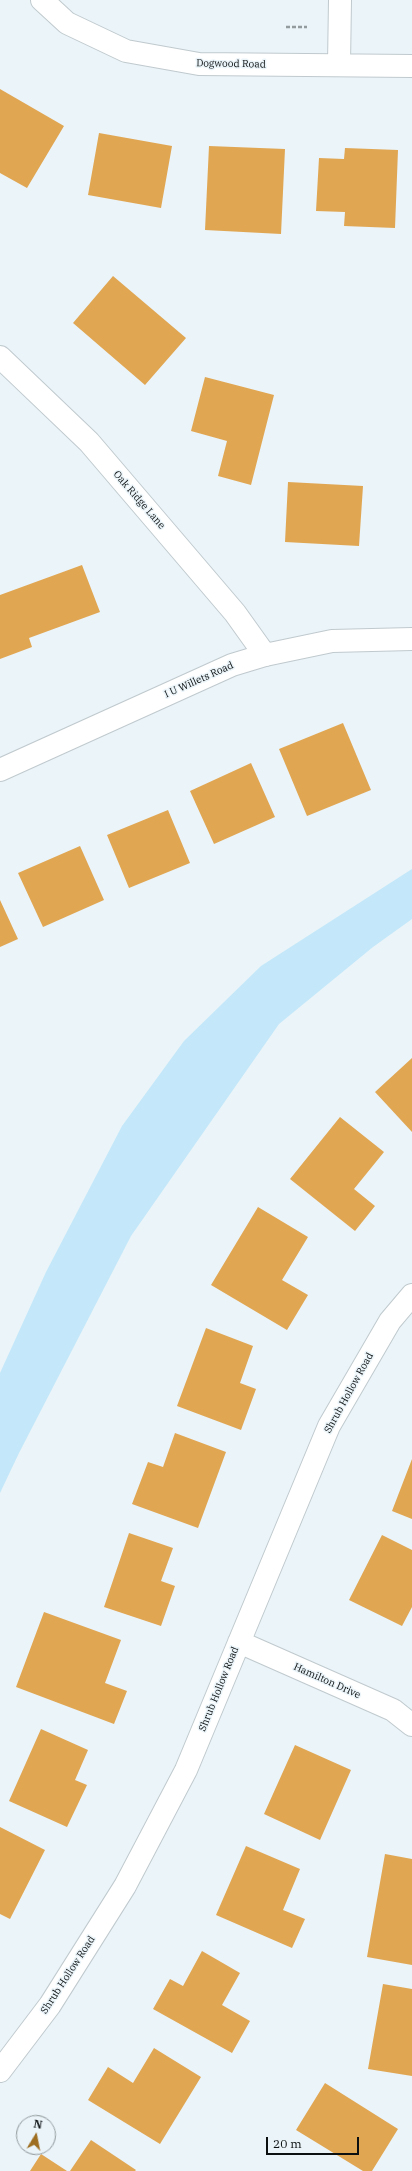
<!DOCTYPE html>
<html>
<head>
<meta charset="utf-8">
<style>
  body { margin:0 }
  #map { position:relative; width:412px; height:2171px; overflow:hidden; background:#eaf4f9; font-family:"IBM Plex Serif",serif }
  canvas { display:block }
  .north { position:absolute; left:16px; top:2115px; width:40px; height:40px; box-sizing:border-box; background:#eaf4f9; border:1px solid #91999c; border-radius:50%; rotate:10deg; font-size:11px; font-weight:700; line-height:16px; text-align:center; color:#0c1011 }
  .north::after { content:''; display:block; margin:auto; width:14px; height:18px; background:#9e6e21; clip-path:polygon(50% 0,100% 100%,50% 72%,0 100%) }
  .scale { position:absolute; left:266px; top:2137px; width:93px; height:18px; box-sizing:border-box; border:2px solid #0c1011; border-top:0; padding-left:5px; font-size:12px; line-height:14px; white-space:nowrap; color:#0c1011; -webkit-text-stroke:3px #eaf4f9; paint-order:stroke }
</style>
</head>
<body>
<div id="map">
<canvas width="412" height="2171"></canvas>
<div class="north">N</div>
<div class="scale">20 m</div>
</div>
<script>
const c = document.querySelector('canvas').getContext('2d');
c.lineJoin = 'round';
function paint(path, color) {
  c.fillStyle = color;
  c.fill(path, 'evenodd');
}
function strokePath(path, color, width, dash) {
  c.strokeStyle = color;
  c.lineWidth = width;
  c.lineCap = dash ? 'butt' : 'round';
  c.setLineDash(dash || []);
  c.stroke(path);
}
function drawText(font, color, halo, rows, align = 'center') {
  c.font = font + ' "IBM Plex Serif",serif';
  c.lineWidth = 3;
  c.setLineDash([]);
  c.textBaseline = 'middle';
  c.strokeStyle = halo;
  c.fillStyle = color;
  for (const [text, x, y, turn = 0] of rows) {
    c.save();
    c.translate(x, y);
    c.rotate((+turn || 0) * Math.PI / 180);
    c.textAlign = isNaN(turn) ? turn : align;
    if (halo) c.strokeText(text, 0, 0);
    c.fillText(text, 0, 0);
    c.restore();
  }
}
paint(new Path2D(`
  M412,869V919L373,947L279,1024L131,1236L19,1453L0,1493V1373L46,1272L122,1126L184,1041L261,966Z`), '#c4e8f9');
paint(new Path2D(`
  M0,89L64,126L27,188L0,173Z
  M99,133L172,146L161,208L88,195Z
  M209,146L285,149L281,234L205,230Z
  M345,148L398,150L395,228L344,226L345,212L316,211L319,158L344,159Z
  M113,276L186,338L145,385L73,323Z
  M205,377L274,395L251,485L218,476L227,441L191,431Z
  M288,482L363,486L359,546L285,542Z
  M82,565L100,612L29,638L32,647L0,659V595Z
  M343,723L371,790L307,816L279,749Z
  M251,763L275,817L214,844L190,791Z
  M168,810L190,863L129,888L107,835Z
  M80,846L104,900L43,927L18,873Z
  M0,900L18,939L0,947Z
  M412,1058V1132L375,1092Z
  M340,1117L384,1152L354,1189L375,1206L355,1231L290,1179Z
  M258,1207L308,1237L282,1280L308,1295L287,1330L211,1285Z
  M206,1328L253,1346L240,1383L256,1389L241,1430L177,1406Z
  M175,1433L226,1452L198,1528L132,1504L148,1462L163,1467Z
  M412,1459V1519L392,1511Z
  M129,1533L173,1548L161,1581L175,1586L161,1626L104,1607Z
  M382,1535L412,1550V1607L402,1626L349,1600Z
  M44,1612L121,1640L105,1683L127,1691L114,1724L16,1687Z
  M41,1729L88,1750L75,1780L87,1785L67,1827L9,1801Z
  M295,1745L351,1770L320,1840L264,1814Z
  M0,1827L45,1850L10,1919L0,1914Z
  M246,1846L300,1869L283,1910L305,1919L292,1948L216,1915Z
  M385,1854L412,1859V1965L367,1957Z
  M202,1951L240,1973L222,2005L250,2021L232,2053L153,2009L170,1979L183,1986Z
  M383,1984L412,1989V2076L368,2069Z
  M154,2048L201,2077L160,2144L88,2100L108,2067L133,2083Z
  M325,2083L398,2129L372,2171H363L296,2130Z
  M91,2140L136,2170L135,2171H70Z
  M41,2154L67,2171H30Z`), '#e1a652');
const street = new Path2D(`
  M42,0L67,23L126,51L199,64L412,66
  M339,64L340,0
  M0,357L89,442L235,613L265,655
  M239,1642L393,1710L412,1725
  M0,2071L50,2005L125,1886L186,1770L329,1426L390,1321L412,1295`);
const secondary = new Path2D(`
  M0,770L232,665L265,655L332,641L412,639`);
strokePath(street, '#c0cace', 24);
strokePath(secondary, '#c0cace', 24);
strokePath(new Path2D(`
  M286,27H307`), '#949b9f', 2.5, [4, 2]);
strokePath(street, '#fff', 22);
strokePath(secondary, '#fff', 22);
drawText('10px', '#0c1011', '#eaf4f9', [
  ["Dogwood Road",231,64,1],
  ["Oak Ridge Lane",139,500,49],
  ["I U Willets Road",199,680,-24],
  ["Shrub Hollow Road",349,1393,-61],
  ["Hamilton Drive",327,1681,24],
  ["Shrub Hollow Road",219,1689,-68],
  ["Shrub Hollow Road",68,1975,-57]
]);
</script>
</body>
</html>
